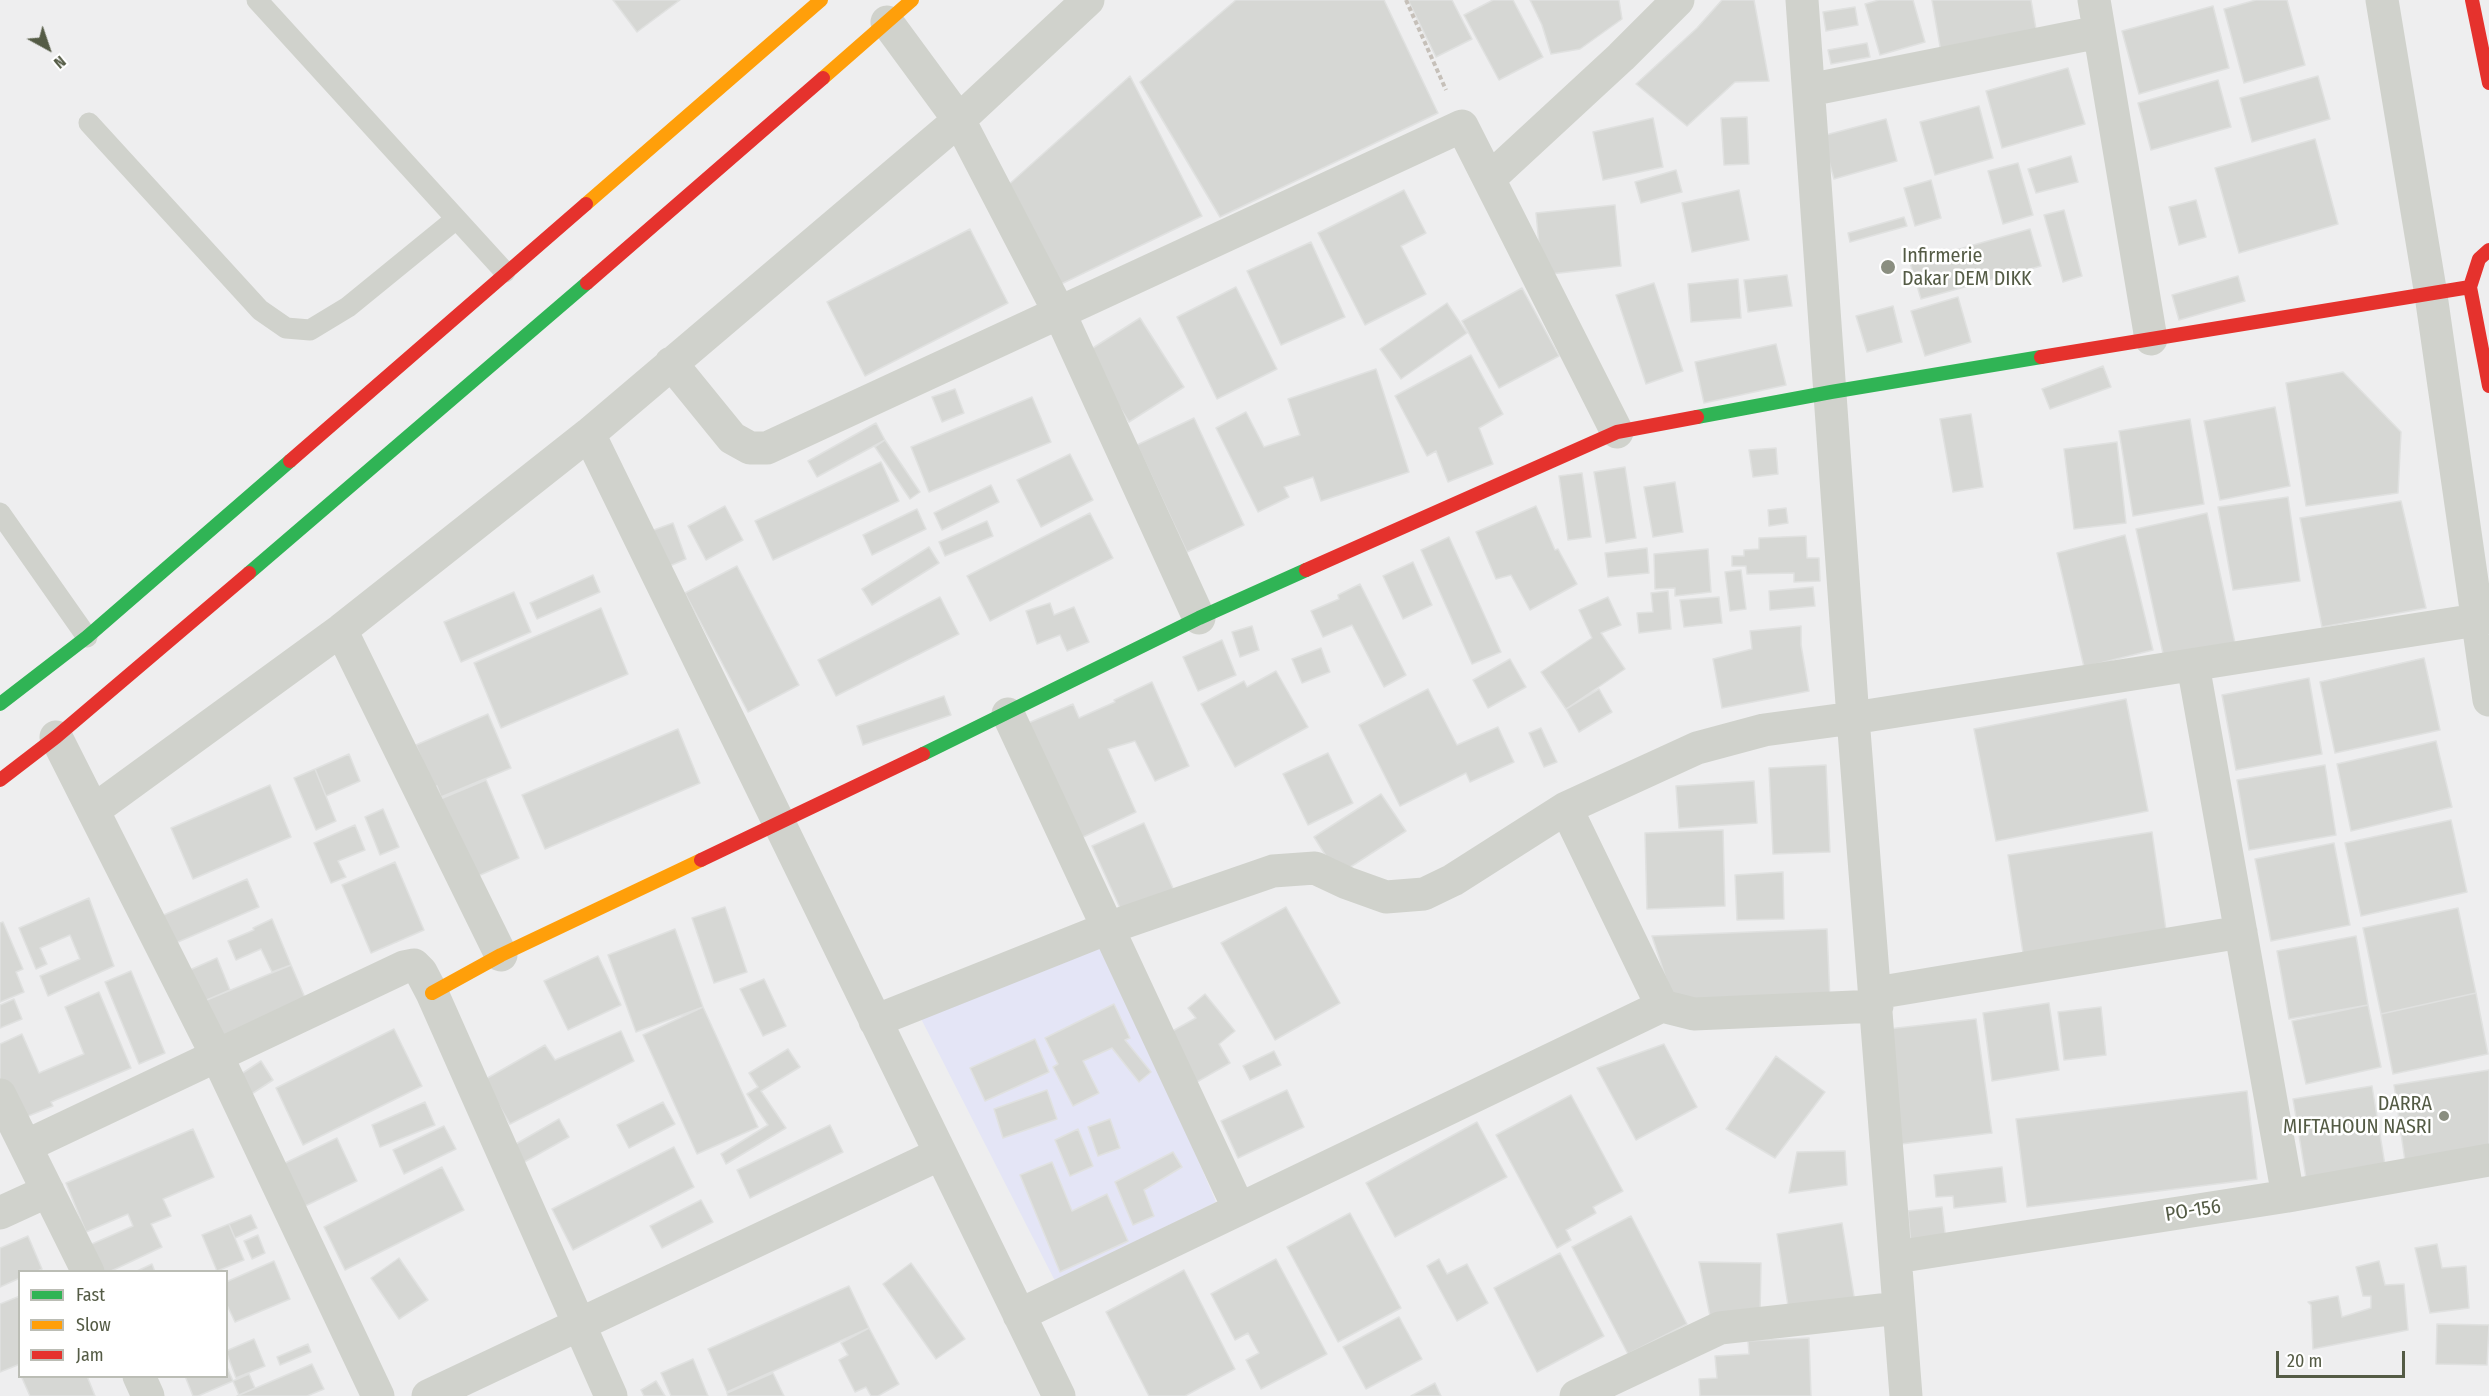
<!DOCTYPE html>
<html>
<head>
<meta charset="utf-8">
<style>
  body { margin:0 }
  #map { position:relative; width:2489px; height:1396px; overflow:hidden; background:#eeeeef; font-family:"Fira Sans Condensed",sans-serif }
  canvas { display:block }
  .legend { position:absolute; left:18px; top:1270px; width:210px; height:108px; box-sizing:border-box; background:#fff; border:2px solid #bbbdb5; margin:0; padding:8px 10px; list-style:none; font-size:18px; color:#545b45 }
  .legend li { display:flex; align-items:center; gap:12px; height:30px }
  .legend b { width:30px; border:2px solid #bbbdb5 }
  .north { position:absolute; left:18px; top:18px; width:60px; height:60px; -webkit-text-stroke:4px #fff; paint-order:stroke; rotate:140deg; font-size:16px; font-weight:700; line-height:24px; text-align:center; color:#545b45 }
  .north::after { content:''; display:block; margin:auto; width:21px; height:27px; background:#545b45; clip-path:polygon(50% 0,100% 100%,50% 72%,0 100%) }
  .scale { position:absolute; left:2276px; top:1351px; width:129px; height:27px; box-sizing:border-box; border:3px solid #545b45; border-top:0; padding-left:8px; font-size:18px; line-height:21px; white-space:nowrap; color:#545b45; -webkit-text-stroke:4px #fff; paint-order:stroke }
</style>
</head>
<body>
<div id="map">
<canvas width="2489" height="1396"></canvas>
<ul class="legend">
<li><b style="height:8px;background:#30b455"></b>Fast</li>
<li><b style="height:8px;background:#ff9f0a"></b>Slow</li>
<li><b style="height:8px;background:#e5322d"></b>Jam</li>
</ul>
<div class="north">N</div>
<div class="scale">20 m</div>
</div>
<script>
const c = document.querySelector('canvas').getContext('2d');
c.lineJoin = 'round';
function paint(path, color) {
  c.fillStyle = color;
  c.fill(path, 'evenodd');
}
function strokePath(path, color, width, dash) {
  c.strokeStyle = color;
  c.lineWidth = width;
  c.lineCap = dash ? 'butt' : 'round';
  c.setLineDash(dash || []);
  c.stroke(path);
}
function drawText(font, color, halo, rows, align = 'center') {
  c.font = font + ' "Fira Sans Condensed",sans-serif';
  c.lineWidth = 5;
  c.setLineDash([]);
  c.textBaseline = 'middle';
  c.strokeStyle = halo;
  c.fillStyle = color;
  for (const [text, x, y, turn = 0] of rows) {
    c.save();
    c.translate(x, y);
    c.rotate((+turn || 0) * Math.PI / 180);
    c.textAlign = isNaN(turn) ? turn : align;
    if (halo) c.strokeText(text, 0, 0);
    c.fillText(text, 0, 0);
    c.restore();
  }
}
paint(new Path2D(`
  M1100,930L1216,1202L1055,1281L914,1005Z`), '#e4e5f6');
const building = new Path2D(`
  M613,0H680L637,32Z
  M1236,0H1384L1438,113L1220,217L1140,82Z
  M1408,0H1452L1472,39L1436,57Z
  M1493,0H1513L1543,57L1499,80L1464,15Z
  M1530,0H1619L1622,19L1580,49L1551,54L1542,25Z
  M1722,0H1754L1769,81L1735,82L1687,126L1636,84L1697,28Z
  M1879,0H1913L1925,42L1880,55L1865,4Z
  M1932,0H2031L2037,35L1941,52Z
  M2256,0H2287L2305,65L2244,83L2224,9Z
  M2213,6L2229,68L2139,94L2122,31Z
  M1855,7L1858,25L1826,31L1823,12Z
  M1867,43L1870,57L1831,64L1828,50Z
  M2068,68L2085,124L2002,148L1986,91Z
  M1130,76L1202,216L1059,285L1006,187Z
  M2318,76L2330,119L2252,142L2240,98Z
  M2218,80L2231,127L2151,150L2138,103Z
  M1979,106L1993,158L1935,175L1920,122Z
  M1747,117L1749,164L1724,165L1721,118Z
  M1653,118L1663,167L1603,180L1593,132Z
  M1886,119L1897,161L1834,179L1822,136Z
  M2315,139L2338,224L2239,253L2215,168Z
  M2071,156L2078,182L2036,193L2028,169Z
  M2018,163L2033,215L2003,224L1988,171Z
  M1676,170L1682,192L1641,203L1635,182Z
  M1931,180L1941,218L1915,226L1904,188Z
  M1404,190L1426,233L1401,246L1426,294L1365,325L1318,233Z
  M1739,190L1749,240L1692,252L1682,203Z
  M2196,200L2206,237L2179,245L2169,207Z
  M1615,205L1621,266L1542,275L1536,213Z
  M2064,210L2082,276L2063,282L2044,215Z
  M1904,217L1907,226L1850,242L1848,233Z
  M970,229L1008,303L865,376L827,302Z
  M2030,229L2041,266L1921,299L1910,263Z
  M1311,242L1345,317L1281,345L1247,271Z
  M1787,275L1792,306L1748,312L1744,280Z
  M2238,276L2245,301L2179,320L2172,295Z
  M1738,279L1741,318L1691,322L1688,284Z
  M1654,283L1683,371L1646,384L1616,295Z
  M1236,287L1277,369L1217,399L1177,317Z
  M1522,288L1559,356L1499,388L1462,321Z
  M1958,297L1971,342L1925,356L1911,311Z
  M1447,303L1467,333L1401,379L1380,349Z
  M1893,306L1902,342L1867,352L1856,316Z
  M1140,318L1184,387L1129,422L1085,353Z
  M1776,344L1786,385L1704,403L1695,362Z
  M1471,355L1503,414L1479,428L1493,464L1448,482L1436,451L1427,456L1395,396Z
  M2103,366L2111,387L2050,409L2042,389Z
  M1376,369L1409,472L1321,501L1313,477L1284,487L1289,497L1258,512L1216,428L1246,412L1264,447L1300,435L1288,399Z
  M2343,372L2401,432L2398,493L2306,506L2286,383Z
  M955,389L964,413L942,422L932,397Z
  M1032,397L1051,442L929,492L911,447Z
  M2275,407L2290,486L2220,500L2204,421Z
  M1971,414L1983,487L1953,492L1940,419Z
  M1194,418L1244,525L1187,552L1137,445Z
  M2190,419L2204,504L2133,516L2119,431Z
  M876,423L885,440L817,477L808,461Z
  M885,440L920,492L910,499L875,447Z
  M2117,442L2126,523L2074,529L2064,449Z
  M1776,448L1778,474L1753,477L1749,450Z
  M1070,454L1093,500L1041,527L1017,480Z
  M881,462L899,501L773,560L755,521Z
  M1625,467L1636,538L1606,543L1594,472Z
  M1582,473L1591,537L1568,540L1559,476Z
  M1675,482L1683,532L1653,537L1644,487Z
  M991,485L999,502L942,530L934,513Z
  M2288,497L2300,581L2233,590L2218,507Z
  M2401,501L2426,608L2322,627L2300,518Z
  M725,506L743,540L706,560L688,526Z
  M1536,506L1555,550L1558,549L1577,584L1530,610L1511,575L1496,579L1476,532Z
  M1786,508L1788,523L1769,526L1768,510Z
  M917,509L926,529L872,555L863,535Z
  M1090,513L1113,558L990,621L967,576Z
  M2207,513L2235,643L2164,658L2136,529Z
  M987,521L993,536L945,556L939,542Z
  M673,523L686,559L665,568L651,531Z
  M2125,535L2153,650L2084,667L2057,553Z
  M1806,536L1807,558H1819L1820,581L1794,582V573L1747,574L1746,566H1732V556H1744V550L1759,549V538Z
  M1449,537L1501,652L1472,664L1421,550Z
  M929,547L939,563L872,605L862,589Z
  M1647,548L1649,573L1608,577L1605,553Z
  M1708,549L1711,592L1675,596V588L1655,589L1654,554Z
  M1413,562L1432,605L1403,619L1383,576Z
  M737,566L799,685L748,712L685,593Z
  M1741,570L1746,609L1730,611L1725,572Z
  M593,575L600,592L537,619L530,603Z
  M1360,584L1406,675L1384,687L1352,625L1323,637L1311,611L1339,599L1338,595Z
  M1813,587L1815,606L1770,610L1769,591Z
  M1668,591L1671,629L1639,633L1637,613L1653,612L1651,593Z
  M514,592L531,632L461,662L444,622Z
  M940,597L959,634L836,696L818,660Z
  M1608,597L1621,625L1601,633L1625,669L1566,709L1541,672L1592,638L1579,610Z
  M1719,597L1722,623L1684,627L1680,600Z
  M1050,603L1054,615L1074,607L1089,642L1067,651L1060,635L1037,644L1026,611Z
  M601,608L628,674L501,728L474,663Z
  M1252,626L1259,650L1240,657L1232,632Z
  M1801,626V645L1809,691L1722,708L1713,659L1752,649L1750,631Z
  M1222,640L1236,675L1198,691L1183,657Z
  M1321,648L1330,672L1302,683L1292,659Z
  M2424,658L2440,730L2335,753L2320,682Z
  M1510,659L1526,687L1488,708L1473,680Z
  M1276,671L1308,727L1235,767L1201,704L1244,681L1247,687Z
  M2309,678L2322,754L2236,770L2222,695Z
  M1152,682L1189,766L1155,781L1135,741L1108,749L1136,812L1079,839L1026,724L1073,704L1079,718L1115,702L1114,700Z
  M1428,689L1457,745L1498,727L1514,762L1470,782L1466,773L1400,806L1359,725Z
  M1599,689L1612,712L1579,732L1566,709Z
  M944,696L951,715L863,745L857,726Z
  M2126,699L2148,811L1996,841L1974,729Z
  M488,714L511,768L441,797L437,786L433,788L416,745Z
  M1541,728L1557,762L1544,767L1529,733Z
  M678,729L700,783L545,849L522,795Z
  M2436,741L2452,807L2351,831L2337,764Z
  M1328,753L1353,803L1308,825L1283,774Z
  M349,754L360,781L326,796L315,769Z
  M1826,765L1830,852L1773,854L1769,768Z
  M2325,765L2336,835L2249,850L2237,780Z
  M315,769L336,821L316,830L294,778Z
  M486,780L519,858L471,879L438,800Z
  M1754,781L1757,823L1679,828L1676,786Z
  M270,785L291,837L193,879L171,828Z
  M1381,794L1406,831L1338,875L1314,837Z
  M383,809L399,847L380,855L365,817Z
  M2451,820L2467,892L2361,916L2345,843Z
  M1144,823L1176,895L1125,919L1092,846Z
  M355,825L365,850L338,861L346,877L331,883L314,843Z
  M1723,830L1725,906L1647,909L1645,833Z
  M2152,832L2166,930L2023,953L2008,855Z
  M2334,843L2350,925L2271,941L2255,859Z
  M395,862L424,930L371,953L342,885Z
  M1783,872L1784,919L1737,920L1735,875Z
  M247,879L259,907L171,945L159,917Z
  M89,898L114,966L48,996L40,976L80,959L70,935L40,948L47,964L36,969L19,928Z
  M725,907L747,972L714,983L692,918Z
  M1286,907L1340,1003L1275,1040L1221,943Z
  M2458,908L2476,993L2381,1014L2363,928Z
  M272,919L291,965L272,972L261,949L236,960L228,941L254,930L253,928Z
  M3,922L23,969L16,972L24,992L0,1002V923Z
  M675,929L703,1007L636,1032L608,955Z
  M1827,929L1830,1001L1674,1003L1652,936Z
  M2356,936L2368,1005L2289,1019L2277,951Z
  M598,956L621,1005L568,1030L544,981Z
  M217,958L230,990L195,1005L183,973Z
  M291,965L306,1000L217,1039L202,1002Z
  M131,971L165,1053L139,1064L105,982Z
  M764,979L786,1026L763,1036L740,989Z
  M99,992L131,1068L51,1102L53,1106L16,1121L0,1083V1044L22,1034L39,1073L84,1054L65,1007Z
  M2476,993L2488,1054L2393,1074L2381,1014Z
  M1205,994L1235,1031L1219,1044L1230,1063L1195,1083L1167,1034L1196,1018L1188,1008Z
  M14,999L22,1019L0,1028V1005Z
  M2049,1003L2059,1070L1992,1081L1983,1013Z
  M1114,1004L1130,1038L1125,1040L1151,1072L1139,1082L1112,1048L1083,1061L1099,1093L1073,1106L1053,1067L1058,1064L1045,1038Z
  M2368,1005L2381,1067L2306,1084L2292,1021Z
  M703,1007L758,1127L697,1154L643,1035Z
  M2101,1007L2106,1055L2064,1060L2058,1012Z
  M1976,1019L1992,1133L1901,1144L1888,1029Z
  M394,1029L422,1086L303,1145L276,1088Z
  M621,1031L634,1061L510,1124L484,1080L545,1045L555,1060Z
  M1035,1039L1049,1072L985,1101L970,1068Z
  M1664,1044L1697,1107L1636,1140L1597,1068Z
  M788,1049L800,1067L761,1091L786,1128L726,1164L721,1154L768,1125L747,1094L758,1087L749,1073Z
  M1274,1051L1281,1065L1250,1080L1243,1066Z
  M1776,1056L1825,1092L1775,1158L1726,1129Z
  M261,1061L273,1080L247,1097L235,1078Z
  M2489,1070V1148L2405,1161L2394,1085Z
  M2372,1086L2386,1171L2307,1184L2293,1099Z
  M1047,1090L1057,1119L1003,1138L994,1109Z
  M1287,1090L1304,1127L1238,1158L1221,1121Z
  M2247,1091L2257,1179L2027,1207L2016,1119Z
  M1571,1095L1623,1191L1593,1207L1596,1213L1566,1230L1571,1240L1557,1248L1496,1135Z
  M425,1102L435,1125L380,1147L372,1125Z
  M663,1102L675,1124L629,1148L617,1125Z
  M559,1119L569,1137L519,1165L509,1148Z
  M1110,1119L1120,1148L1098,1156L1088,1127Z
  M1477,1122L1507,1177L1395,1237L1366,1183Z
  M830,1125L843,1152L750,1198L737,1170Z
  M444,1126L456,1149L404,1174L393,1150Z
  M193,1129L214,1177L163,1199L171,1216L151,1224L162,1247L109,1272H95L85,1247L133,1226L128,1214L86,1232L66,1183Z
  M1078,1129L1093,1166L1070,1176L1055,1140Z
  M337,1138L357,1181L303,1207L283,1164Z
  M674,1147L694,1187L573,1250L552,1209Z
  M1845,1151L1847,1185L1789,1193L1797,1152Z
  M1173,1152L1182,1167L1144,1190L1154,1216L1133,1225L1115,1182Z
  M1052,1162L1072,1211L1107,1194L1128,1241L1060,1272L1020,1175Z
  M442,1167L464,1210L345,1270L324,1227Z
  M2002,1167L2006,1202L1954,1208L1953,1196L1936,1197L1934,1175Z
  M701,1200L713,1222L662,1248L650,1226Z
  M1942,1207L1946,1241L1911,1245L1908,1211Z
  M1350,1213L1401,1308L1338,1342L1287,1247Z
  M251,1215L257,1228L235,1238L229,1224Z
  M1631,1216L1687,1324L1628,1354L1572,1247Z
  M1842,1223L1856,1308L1790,1319L1777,1234Z
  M229,1224L244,1260L217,1271L202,1235Z
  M258,1235L265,1253L252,1259L244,1241Z
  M28,1236L42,1269L36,1272H20V1278L0,1287V1248Z
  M2437,1244L2442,1268L2466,1266L2469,1308L2430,1313L2415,1248Z
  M1560,1253L1604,1336L1537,1372L1494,1288Z
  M399,1258L428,1300L399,1319L371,1278Z
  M1276,1259L1327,1354L1261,1389L1246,1360L1259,1353L1248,1333L1235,1340L1211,1294Z
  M1439,1259L1447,1274L1467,1264L1488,1303L1457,1321L1427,1266Z
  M274,1261L290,1299L235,1322L226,1303V1282Z
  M2379,1261L2385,1285L2404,1284L2408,1330L2313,1349L2311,1305L2308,1302L2338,1296L2342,1317L2371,1308V1296H2363L2356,1267Z
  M1699,1262L1761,1263L1760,1317L1710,1316Z
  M911,1263L965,1339L936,1359L883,1284Z
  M152,1264L155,1272H135Z
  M1184,1270L1235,1369L1185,1396H1149L1106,1312Z
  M849,1286L869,1328L727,1392L708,1349Z
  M20,1296V1364L0,1372V1304Z
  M1399,1317L1422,1359L1366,1389L1343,1347Z
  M2437,1324L2489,1325L2487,1365L2436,1364Z
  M869,1328L899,1384L878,1396H871L866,1387L855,1392L839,1360L848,1355L841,1343Z
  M1809,1338L1811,1396H1700L1699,1379L1717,1378L1715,1356L1749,1354L1748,1341Z
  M254,1339L265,1366L236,1378L226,1351Z
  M308,1344L311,1352L280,1365L277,1357Z
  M693,1359L708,1396H671L661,1373Z
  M312,1364L324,1389L307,1396H237Z
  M226,1365L233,1381L198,1396H193L185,1376H226Z
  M773,1373L784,1396H728L727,1393Z
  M249,1374L255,1388L239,1395L233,1381Z
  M25,1376H87L95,1396H30L22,1378Z
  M656,1381L665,1396H644L641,1390Z
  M1435,1383L1441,1396H1411Z`);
paint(building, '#d6d7d4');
strokePath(building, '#e0e1e0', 1.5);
strokePath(new Path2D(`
  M1406,0L1446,90`), '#c6c0b9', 4, [4.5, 3]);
strokePath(new Path2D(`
  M257,0L505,272
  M89,123L260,310L286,328L310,330L348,307L456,219
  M0,513L87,637`), '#d0d2cc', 21);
strokePath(new Path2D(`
  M1802,0L1853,718L1906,1396
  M2094,0L2151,339
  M2382,0L2431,295L2489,700
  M887,22L959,120L1059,312L1199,618
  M1809,90L2099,32
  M1489,179L1621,57L1678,0
  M671,363L732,438L750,448H767L1462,126L1617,432
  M589,434L1059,1396
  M341,630L501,955
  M2193,665L2288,1196
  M1008,714L1239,1209
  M56,737L217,1056L378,1396
  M1566,808L1662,1006
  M94,810L341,630L589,434L959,120L1088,0
  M1876,993L2241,932
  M875,1021L1108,928L1273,871L1315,868L1347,883L1386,897L1424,894L1453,880L1566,808L1697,748L1764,730L1853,718L2489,618
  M0,1095L88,1272
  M26,1146L404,967L414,965L421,972L432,993L611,1396
  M0,1213L48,1191
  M1896,1257L2288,1196L2489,1160
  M1019,1315L1662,1006L1694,1014L1877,1006
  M139,1376L148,1396
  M428,1396L940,1154
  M1576,1396L1720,1328L1899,1308`), '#d0d2cc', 33);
strokePath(new Path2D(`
  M1697,417L1831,392L2041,357
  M249,573L587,283
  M0,704L87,637L290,461
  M923,754L1199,618L1306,570`), '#30b455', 14);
strokePath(new Path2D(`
  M823,78L912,0
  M586,204L821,0
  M432,993L501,955L701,860`), '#ff9f0a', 14);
strokePath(new Path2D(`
  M2472,0L2489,83
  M2489,250L2479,259L2470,287L2489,386
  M587,283L823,78
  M2041,357L2470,287
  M290,461L586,204
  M1306,570L1617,432L1697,417
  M0,780L56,737L249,573
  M701,860L923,754`), '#e5322d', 14);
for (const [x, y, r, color] of [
  [1888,267,8,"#8a8e80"],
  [2444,1116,6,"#8a8e80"]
]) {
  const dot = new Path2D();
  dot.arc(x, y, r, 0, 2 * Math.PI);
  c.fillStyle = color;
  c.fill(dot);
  strokePath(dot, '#fff', 2);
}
drawText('20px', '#545b45', '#fff', [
  ["Infirmerie",1902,256],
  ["Dakar DEM DIKK",1902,279],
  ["DARRA",2432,1104,"right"],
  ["MIFTAHOUN NASRI",2432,1127,"right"]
], 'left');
drawText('20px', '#545b45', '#fff', [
  ["PO-156",2193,1211,-9]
]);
</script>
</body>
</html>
